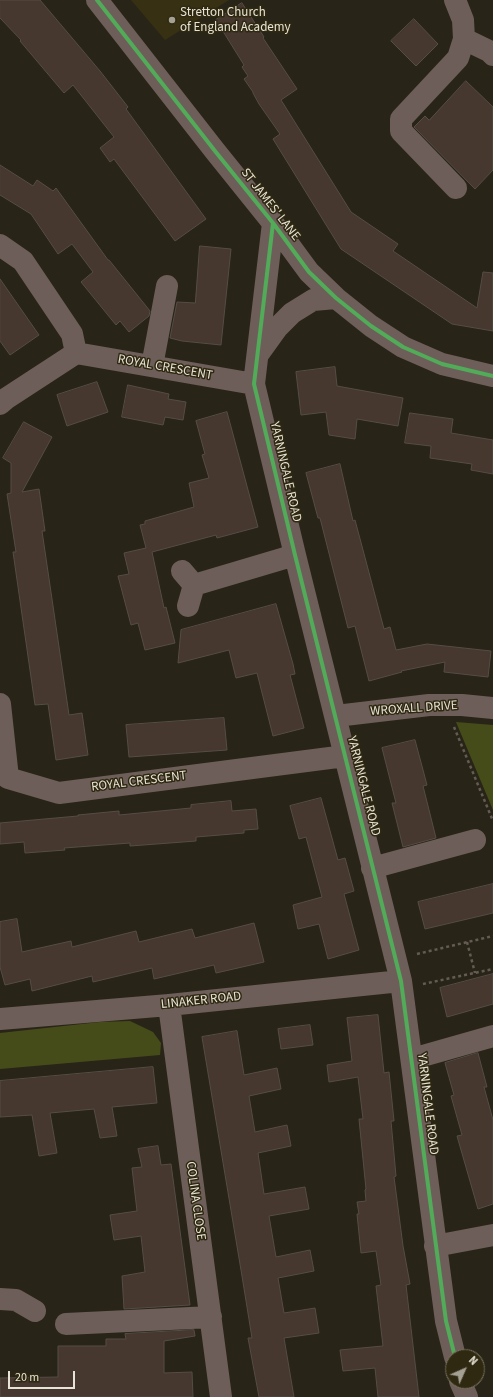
<!DOCTYPE html>
<html>
<head>
<meta charset="utf-8">
<style>
  body { margin:0 }
  #map { position:relative; width:493px; height:1397px; overflow:hidden; background:#282518; font-family:"Source Sans 3",sans-serif }
  canvas { display:block }
  .north { position:absolute; left:445px; top:1349px; width:40px; height:40px; box-sizing:border-box; background:#2f2911; border:1px solid #79735f; border-radius:50%; rotate:45deg; font-size:11px; font-weight:700; line-height:16px; text-align:center; color:#e7e3d5 }
  .north::after { content:''; display:block; margin:auto; width:14px; height:18px; background:#a4a093; clip-path:polygon(50% 0,100% 100%,50% 72%,0 100%) }
  .scale { position:absolute; left:8px; top:1371px; width:67px; height:18px; box-sizing:border-box; border:2px solid #e7e3d5; border-top:0; padding-left:5px; font-size:12px; line-height:14px; white-space:nowrap; color:#e7e3d5; -webkit-text-stroke:3px #2f2911; paint-order:stroke }
</style>
</head>
<body>
<div id="map">
<canvas width="493" height="1397"></canvas>
<div class="north">N</div>
<div class="scale">20 m</div>
</div>
<script>
const c = document.querySelector('canvas').getContext('2d');
c.lineJoin = 'round';
function paint(path, color) {
  c.fillStyle = color;
  c.fill(path, 'evenodd');
}
function strokePath(path, color, width, dash) {
  c.strokeStyle = color;
  c.lineWidth = width;
  c.lineCap = dash ? 'butt' : 'round';
  c.setLineDash(dash || []);
  c.stroke(path);
}
function drawText(font, color, halo, rows, align = 'center') {
  c.font = font + ' "Source Sans 3",sans-serif';
  c.lineWidth = 3;
  c.setLineDash([]);
  c.textBaseline = 'middle';
  c.strokeStyle = halo;
  c.fillStyle = color;
  for (const [text, x, y, turn = 0] of rows) {
    c.save();
    c.translate(x, y);
    c.rotate((+turn || 0) * Math.PI / 180);
    c.textAlign = isNaN(turn) ? turn : align;
    if (halo) c.strokeText(text, 0, 0);
    c.fillText(text, 0, 0);
    c.restore();
  }
}
paint(new Path2D(`
  M131,0H229L165,40Z`), '#383013');
paint(new Path2D(`
  M456,722L493,725V810Z
  M130,1021L153,1032L161,1043L160,1055L0,1069V1033L100,1022Z`), '#464c19');
const building = new Path2D(`
  M0,0H40L100,71L128,107L126,109L206,219L175,241L114,159L110,162L100,148L114,137L73,85L64,93L20,41L21,40L0,18Z
  M242,3L264,37L263,38L297,89L281,100L351,212L398,244L393,251L477,308L483,272L493,273V331L452,324L341,249L273,139L280,134L259,104L253,93V92L244,79L248,76L242,67L244,65L216,20Z
  M414,19L438,44L416,66L391,41Z
  M466,81L493,107V170L475,189L414,127L425,116L429,120Z
  M0,165L33,186L37,180L53,191L56,188L108,260H109L150,311L149,316L129,332L120,321L116,325L81,282L93,272L72,244L58,254L31,214L0,195Z
  M200,246L231,249L221,345L182,341L170,338L177,302L195,303Z
  M0,279L39,335L10,355L0,341Z
  M335,367L337,386L403,398L398,426L357,419L355,439L329,435L326,412L301,415L296,372Z
  M97,382L108,412L67,426L57,395Z
  M128,385L169,394L168,399L186,402L183,420L165,417L163,425L122,417Z
  M227,412L258,527L217,538L216,535L152,552L164,608L166,607L175,643L145,650L138,623L131,625L118,576L129,574L124,553L146,548L140,525L145,524V521L194,507L189,483L209,478L202,455L205,454L196,421Z
  M410,413L453,419L451,433L493,440V474L471,470L472,464L430,458L431,446L405,443Z
  M24,422L52,437L22,492L39,489L45,531H42L69,715L82,713L88,755L56,760L48,704L35,705L13,552H16L7,494L11,493V463L3,458Z
  M340,464L353,521L355,520L384,629L390,627L396,650L427,644L491,651L488,677L444,672L445,662L401,671L402,672L369,681L355,626L348,628L320,518H318L306,473Z
  M276,604L293,664L295,674L290,675L304,728L273,736L257,673L236,678L229,650L178,663L181,630Z
  M224,718L227,750L129,757L126,725Z
  M415,740L427,785L423,786L436,838L403,847L392,803H396L382,748Z
  M321,798L338,860L345,858L354,891L344,894L359,950L328,959L319,924L298,929L293,905L322,897L306,837L299,839L290,806Z
  M231,801L232,811L256,809L258,829L244,830V833L196,837V841L130,846V843L64,848L65,850L25,853L24,842L0,844V823L78,816V815L119,811V815L191,808V805Z
  M493,884V913L425,929L418,902Z
  M17,919L22,952L71,941L72,947L136,931L139,942L192,929L195,938L254,923L264,962L216,973L214,965L154,979L152,968L93,982L92,976L32,991L30,979L5,985L0,967V922Z
  M493,974V1004L447,1017L440,988Z
  M378,1015L384,1073L389,1072L394,1121H391L396,1176L394,1177L403,1246L410,1284L406,1285L419,1397H378L375,1368L343,1371L340,1350L383,1346L376,1286L381,1285L376,1251L361,1253L357,1214H359L357,1202L366,1201L365,1190L366,1189L359,1119H363L358,1077L329,1082L327,1065L352,1061L347,1018Z
  M310,1025L313,1045L281,1049L278,1029Z
  M237,1031L244,1075L277,1068L281,1089L249,1096L255,1132L287,1125L291,1146L258,1153L264,1194L305,1187L309,1209L269,1216L276,1257L310,1250L314,1271L278,1278L284,1313L315,1308L319,1333L284,1338L294,1397H259L248,1338H252L242,1276L202,1037Z
  M478,1053L487,1087H484L493,1120V1204L478,1209L457,1136L462,1135L451,1096L454,1095L445,1063Z
  M153,1067L157,1103L112,1107L117,1136L100,1138L94,1109L50,1113L57,1153L39,1156L32,1115L0,1117V1081Z
  M158,1146L161,1165L171,1164L190,1305L124,1309L122,1276L145,1272L141,1236L114,1240L110,1215L137,1211L132,1168L142,1167L138,1149Z
  M194,1330L195,1336L164,1341V1373L192,1372L193,1397H0V1378L58,1377V1346H106V1339H126L125,1334Z`);
paint(building, '#46372f');
strokePath(building, '#554d46', 1);
strokePath(new Path2D(`
  M454,727L493,821
  M467,942L475,973
  M417,954L493,936
  M423,984L493,969`), '#645b54', 2.5, [3, 3]);
strokePath(new Path2D(`
  M97,0L215,151L273,223L309,272L336,298L371,326L403,347L442,364L493,376
  M455,0L463,20L464,39L458,58L401,119V131L456,188
  M464,39L489,51L493,55
  M273,223L254,384L295,555L401,981L446,1321L455,1357
  M0,245L23,261L72,334L76,353
  M259,353L277,328L292,313L313,300L336,298
  M152,366L167,286
  M0,404L7,398L76,353L254,384
  M182,571L194,585L188,606
  M194,585L295,555
  M0,704L8,778L59,793L345,756
  M336,716L429,705H462L493,708
  M372,868L475,840
  M169,1005L221,1397
  M0,1019L169,1005L401,981
  M412,1059L493,1036
  M435,1246L493,1235
  M0,1299L16,1300L35,1311
  M66,1324L211,1317
  M460,1381L467,1397`), '#6e5e59', 22);
strokePath(new Path2D(`
  M97,0L215,151L273,223L309,272L336,298L371,326L403,347L442,364L493,376
  M273,223L254,384L295,555L401,981L446,1321L455,1357`), '#51ab58', 4);
for (const [x, y, r, color] of [
  [172,20,4,"#a4a093"]
]) {
  const dot = new Path2D();
  dot.arc(x, y, r, 0, 2 * Math.PI);
  c.fillStyle = color;
  c.fill(dot);
  strokePath(dot, '#2f2911', 1.5);
}
drawText('13px', '#e7e3d5', '#2f2911', [
  ["Stretton Church",180,13],
  ["of England Academy",180,28]
], 'left');
drawText('13px', '#e7e3d5', '#2f2911', [
  ["ST JAMES' LANE",270,205,52],
  ["ROYAL CRESCENT",165,368,10],
  ["YARNINGALE ROAD",285,472,77],
  ["WROXALL DRIVE",414,709,-4],
  ["ROYAL CRESCENT",139,782,-7],
  ["YARNINGALE ROAD",363,786,76],
  ["LINAKER ROAD",201,1001,-6],
  ["YARNINGALE ROAD",427,1104,83],
  ["COLINA CLOSE",195,1201,82]
]);
</script>
</body>
</html>
